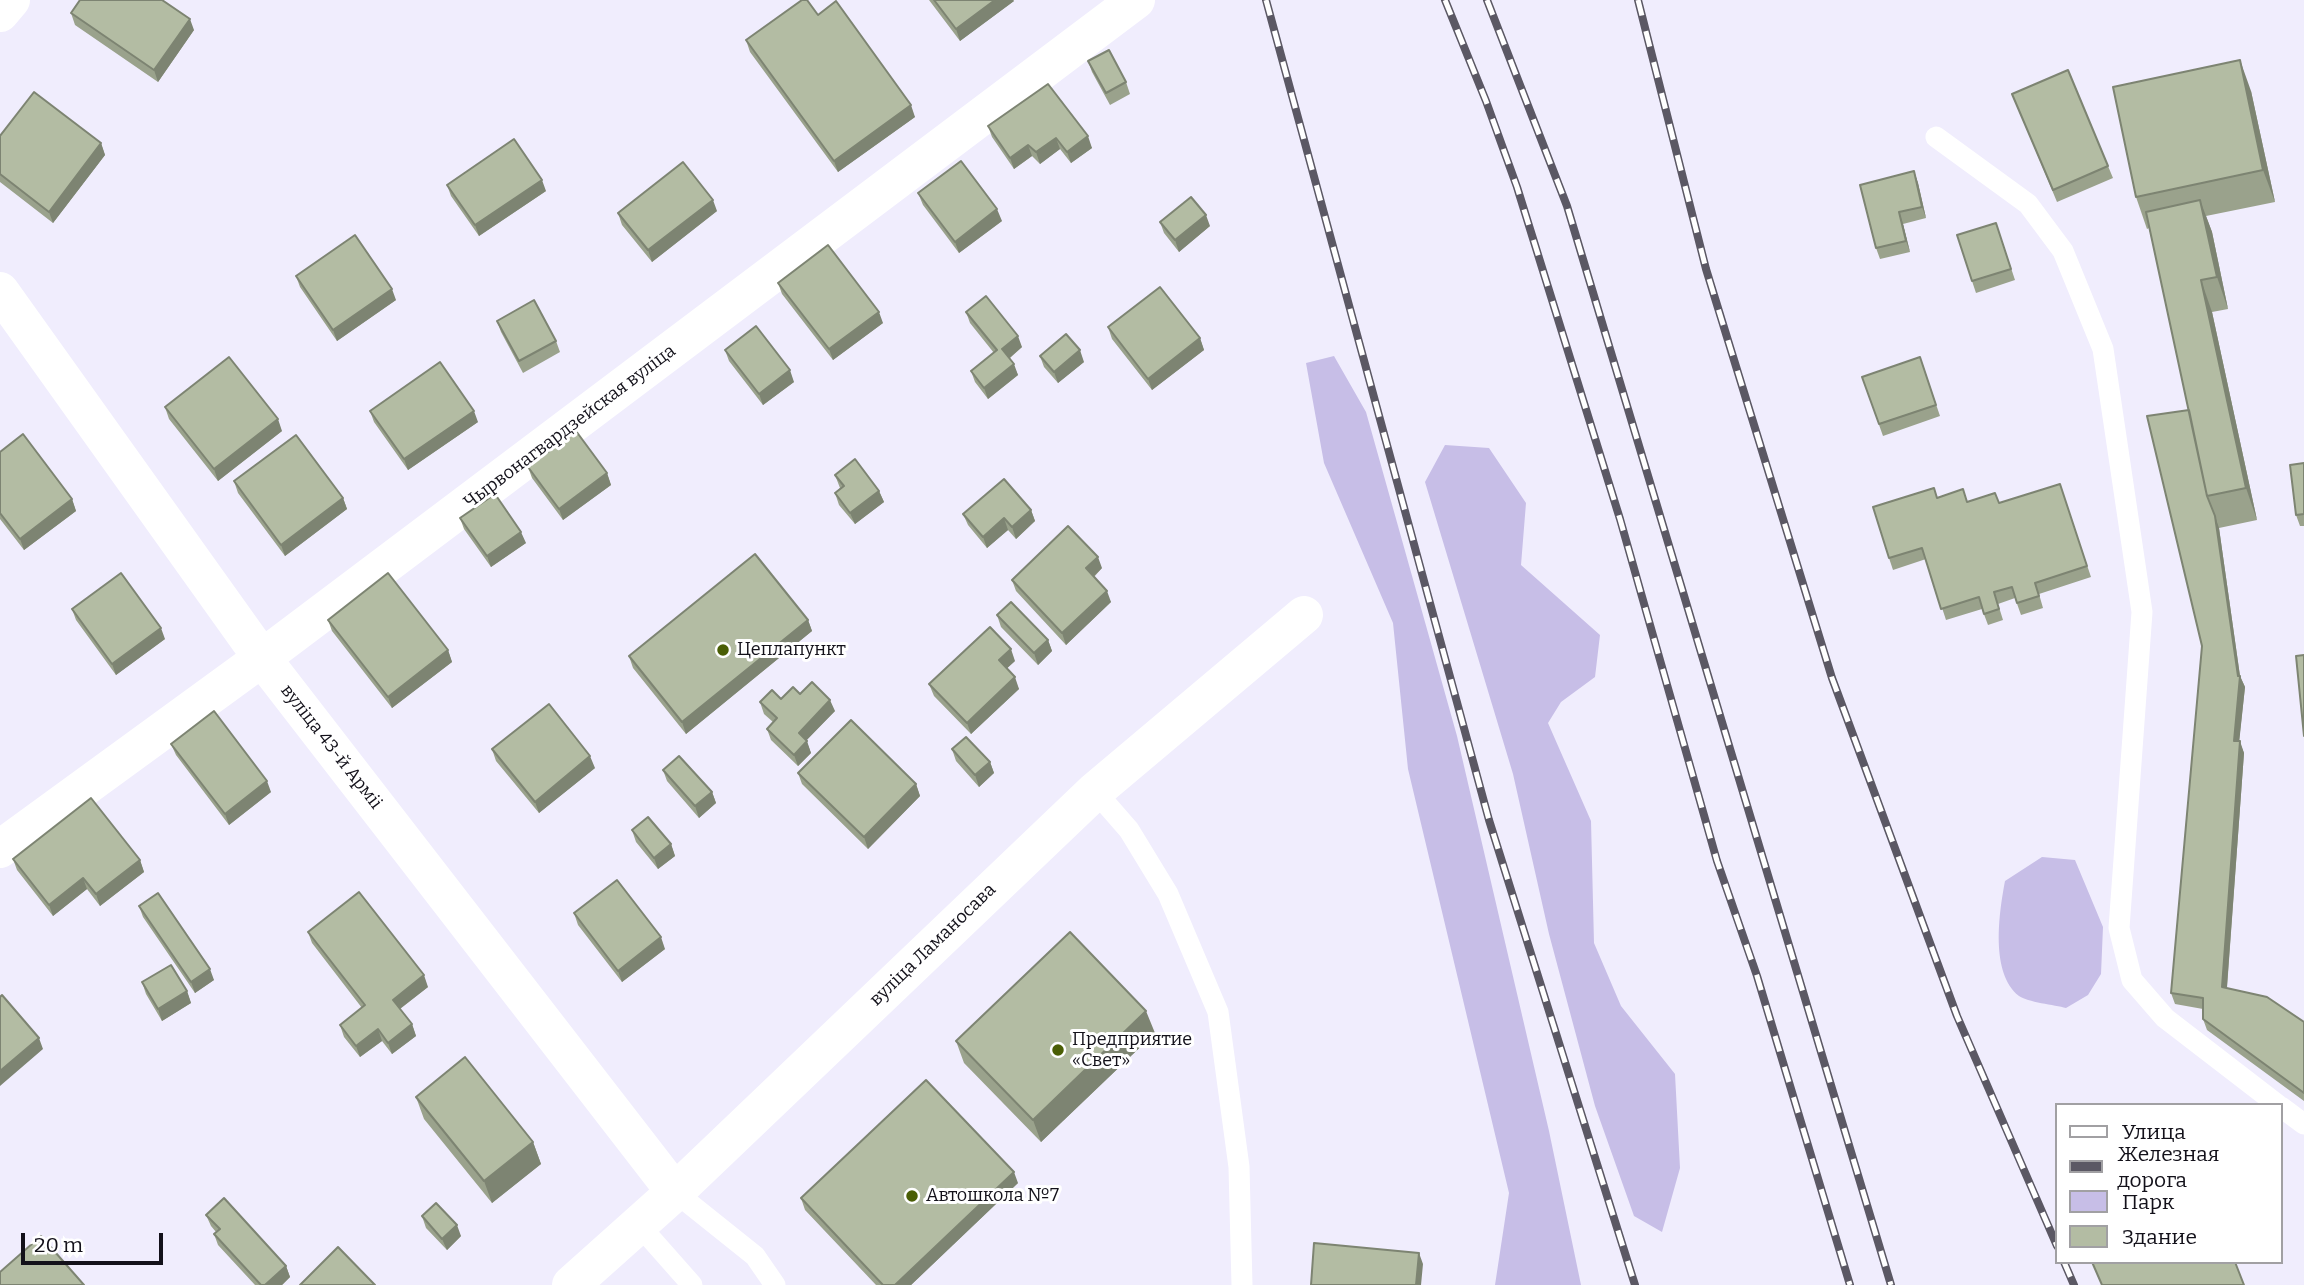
<!DOCTYPE html>
<html>
<head>
<meta charset="utf-8">
<style>
  body { margin:0 }
  #map { position:relative; width:2304px; height:1285px; overflow:hidden; background:#f0edfd; font-family:Bitter,serif }
  canvas { display:block }
  .legend { position:absolute; left:2055px; top:1103px; width:228px; height:161px; box-sizing:border-box; background:#fff; border:2px solid #a1a0a3; margin:0; padding:9px 12px; list-style:none; font-size:21px; color:#13111a }
  .legend li { display:flex; align-items:center; gap:14px; height:35px }
  .legend b { width:35px; border:2px solid #a1a0a3 }
  .scale { position:absolute; left:21px; top:1233px; width:142px; height:32px; box-sizing:border-box; border:4px solid #13111a; border-top:0; padding-left:9px; font-size:21px; line-height:24px; white-space:nowrap; color:#13111a; -webkit-text-stroke:5px #fff; paint-order:stroke }
</style>
</head>
<body>
<div id="map">
<canvas width="2304" height="1285"></canvas>
<ul class="legend">
<li><b style="height:9px;background:#fff"></b>Улица</li>
<li><b style="height:9px;background:#5b5864"></b>Железная дорога</li>
<li><b style="height:19px;background:#c7bee7"></b>Парк</li>
<li><b style="height:19px;background:#b3bca3"></b>Здание</li>
</ul>
<div class="scale">20 m</div>
</div>
<script>
const c = document.querySelector('canvas').getContext('2d');
c.lineJoin = 'round';
function paint(path, color) {
  c.fillStyle = color;
  c.fill(path, 'evenodd');
}
function strokePath(path, color, width, dash) {
  c.strokeStyle = color;
  c.lineWidth = width;
  c.lineCap = dash ? 'butt' : 'round';
  c.setLineDash(dash || []);
  c.stroke(path);
}
function drawText(font, color, halo, rows, align = 'center') {
  c.font = font + ' Bitter,serif';
  c.lineWidth = 6;
  c.setLineDash([]);
  c.textBaseline = 'middle';
  c.strokeStyle = halo;
  c.fillStyle = color;
  for (const [text, x, y, turn = 0] of rows) {
    c.save();
    c.translate(x, y);
    c.rotate((+turn || 0) * Math.PI / 180);
    c.textAlign = isNaN(turn) ? turn : align;
    if (halo) c.strokeText(text, 0, 0);
    c.fillText(text, 0, 0);
    c.restore();
  }
}
paint(new Path2D(`
  M1334,356L1366,412L1457,736L1549,1131L1581,1285H1495L1509,1193L1408,769L1393,623L1324,463L1306,363Z
  M1445,445L1489,448L1526,503L1521,565L1600,635L1595,677L1561,702L1548,723L1591,821L1594,943L1621,1006L1675,1074L1680,1168L1662,1232L1634,1216L1595,1106L1549,934L1513,774L1425,482Z
  M2042,857L2075,860L2103,927L2101,974L2088,995L2066,1008C2055,1005 2027,1002 2019,996C1990,973 1999,913 2005,881Z`), '#c7bee7');
strokePath(new Path2D(`
  M1936,137L2028,204L2063,251L2103,349L2142,612L2119,928L2132,980L2165,1018L2278,1105
  M1095,791L1129,830L1168,894L1218,1012L1239,1167L1242,1285
  M2281,1107L2304,1124
  M675,1192L755,1256L775,1285
  M639,1225L692,1285`), '#fff', 21);
strokePath(new Path2D(`
  M0,13L11,0
  M0,291L262,658L675,1192
  M0,849L262,658L1136,0
  M571,1285L675,1192L1095,791L1304,615`), '#fff', 38);
const rail = new Path2D(`
  M1266,0L1489,820L1635,1285
  M1445,0L1486,101L1517,187L1620,519L1717,861L1757,976L1850,1285
  M1487,0L1567,206L1891,1285
  M1638,0L1706,269L1832,678L1957,1016L2057,1246
  M2064,1262L2074,1285`);
strokePath(rail, '#5b5864', 8);
strokePath(rail, '#fff', 5, [16]);
paint(new Path2D(`
  M929,0H1013L1014,1L960,41Z
  M71,13L194,30L158,82L75,25Z
  M818,15L915,117L838,172L750,52L746,40Z
  M1088,61L1126,82L1130,94L1110,105L1092,72Z
  M1048,84L1092,148L1071,163L1060,149L1040,164L1032,156L1014,169L992,137L988,126Z
  M2251,91L2275,202L2206,216L2212,232L2228,309L2212,312L2257,520L2219,528L2240,676L2245,687L2239,741L2244,753L2227,988L2304,1022V1101L2207,1030L2203,1019V1009L2175,1004L2171,993L2202,646L2189,410L2149,228L2147,229L2136,197Z
  M2012,94L2108,166L2113,178L2057,202Z
  M0,136L101,143L105,155L53,223L0,182Z
  M1914,171L1918,183L1926,218L1903,224L1910,252L1880,259L1876,248Z
  M447,185L546,191L479,236L451,196Z
  M918,193L1002,221L959,253L923,205Z
  M717,211L652,262L622,225L618,213Z
  M1160,222L1210,226L1179,252L1164,233Z
  M1996,223L2015,280L1976,293L1972,281Z
  M296,276L396,300L337,341L300,287Z
  M778,283L883,323L833,360L782,294Z
  M966,312L1022,347L1010,358L1018,375L988,399L975,382L971,371L994,353L970,323Z
  M497,321L556,341L560,352L523,373L501,332Z
  M1108,327L1200,338L1204,350L1152,390L1112,339Z
  M725,350L794,382L763,405L729,361Z
  M1040,356L1084,362L1058,383L1044,367Z
  M1920,357L1940,416L1883,436L1862,377Z
  M165,407L282,431L218,481L169,419Z
  M370,411L478,422L408,470L374,422Z
  M0,452L72,499L76,511L24,550L0,519Z
  M2304,463V526H2300L2296,515Z
  M528,467L607,473L611,485L563,520L532,478Z
  M835,475L879,491L884,502L855,524L839,505L835,493L840,488Z
  M234,481L343,498L347,509L285,556L238,493Z
  M2060,484L2091,577L2039,594L2043,608L2021,615L2015,598L1998,604L2003,620L1988,625L1982,609L1946,620L1926,559L1893,570L1889,558L1937,498L1968,502L1999,503Z
  M1031,510L1035,521L1016,539L1008,530L987,548L968,525L963,514Z
  M460,518L526,543L491,567L464,529Z
  M1102,568L1094,577L1111,602L1066,645L1016,591L1012,580Z
  M72,609L165,639L116,675L76,620Z
  M997,615L1048,640L1052,651L1038,665L1001,627Z
  M328,620L448,650L452,662L392,708L332,631Z
  M808,620L812,631L686,734L633,668L629,656Z
  M1015,661L1007,668L1019,689L971,734L934,696L929,684Z
  M800,694L835,711L806,740L811,753L798,766L771,740L767,729L773,722L764,714L760,702Z
  M171,744L271,792L229,825L176,755Z
  M492,749L595,768L539,813L496,761Z
  M952,749L990,762L994,773L979,787L956,761Z
  M663,770L712,792L716,803L699,818L667,781Z
  M798,773L916,784L920,796L868,849L802,784Z
  M632,830L671,844L675,856L658,869L636,842Z
  M13,859L140,860L144,872L100,906L87,889L53,916L17,870Z
  M139,906L214,980L195,993L143,917Z
  M574,913L665,949L622,982L578,925Z
  M308,932L428,987L400,1009L412,1024L416,1036L392,1054L382,1041L360,1057L344,1037L340,1025L362,1008L312,943Z
  M142,982L187,991L191,1003L162,1021L146,994Z
  M1155,1033L1041,1142L964,1063L956,1041Z
  M416,1097L533,1142L541,1164L492,1203L424,1119Z
  M1018,1183L911,1285H876L805,1210L801,1198Z
  M206,1215L286,1266L290,1277L282,1285H255L218,1245L214,1234L216,1232L211,1226Z
  M422,1216L461,1236L447,1250L426,1228Z`), '#9aa28c');
paint(new Path2D(`
  M995,0H1013L1014,1L960,41L956,29Z
  M190,19L194,30L158,82L154,70Z
  M2240,60L2251,91L2275,202L2263,170Z
  M911,105L915,117L838,172L834,161Z
  M1088,136L1092,148L1071,163L1067,152Z
  M1056,138L1060,149L1040,164L1036,152Z
  M101,143L105,155L53,223L49,212Z
  M1028,145L1032,156L1014,169L1010,158Z
  M1914,171L1918,183L1926,218L1922,207Z
  M542,180L546,191L479,236L475,225Z
  M713,200L717,211L652,262L648,250Z
  M2200,200L2212,232L2228,309L2217,277Z
  M997,209L1002,221L959,253L955,242Z
  M1899,212L1903,224L1910,252L1906,241Z
  M1206,215L1210,226L1179,252L1175,240Z
  M2201,280L2212,312L2257,520L2246,488Z
  M392,289L396,300L337,341L333,330Z
  M879,312L883,323L833,360L829,349Z
  M1018,336L1022,347L1007,360L1002,349Z
  M1200,338L1204,350L1152,390L1148,379Z
  M1080,350L1084,362L1058,383L1054,372Z
  M1014,364L1018,375L988,399L984,388Z
  M790,370L794,382L763,405L759,394Z
  M474,411L478,422L408,470L404,459Z
  M278,419L282,431L218,481L214,469Z
  M607,473L611,485L563,520L559,509Z
  M879,491L884,502L855,524L850,513Z
  M343,498L347,509L285,556L281,545Z
  M72,499L76,511L24,550L20,539Z
  M1031,510L1035,521L1016,539L1012,527Z
  M2215,516L2219,528L2240,676L2245,687L2238,753L2234,741L2238,676Z
  M1004,518L1008,530L987,548L983,537Z
  M521,532L526,543L491,567L487,556Z
  M1098,557L1102,568L1090,580L1086,568Z
  M1107,591L1111,602L1066,645L1062,633Z
  M808,620L812,631L686,734L682,722Z
  M161,628L165,639L116,675L112,664Z
  M1048,640L1052,651L1038,665L1034,653Z
  M1011,649L1015,661L1003,672L999,660Z
  M448,650L452,662L392,708L388,697Z
  M1015,677L1019,689L971,734L967,723Z
  M830,700L835,711L803,744L799,733Z
  M807,741L811,753L798,766L794,755Z
  M2240,741L2244,753L2226,999L2222,987Z
  M590,756L595,768L539,813L535,802Z
  M990,762L994,773L979,787L975,775Z
  M267,781L271,792L229,825L225,814Z
  M916,784L920,796L868,849L864,837Z
  M712,792L716,803L699,818L695,806Z
  M671,844L675,856L658,869L654,858Z
  M140,860L144,872L100,906L96,894Z
  M83,878L87,889L53,916L49,905Z
  M661,937L665,949L622,982L618,971Z
  M210,969L214,980L195,993L191,982Z
  M424,975L428,987L397,1011L393,1000Z
  M187,991L191,1003L162,1021L158,1009Z
  M1146,1011L1155,1033L1041,1142L1033,1120Z
  M412,1024L416,1036L392,1054L388,1043Z
  M378,1029L382,1041L360,1057L356,1046Z
  M39,1038L43,1049L0,1086V1071Z
  M533,1142L541,1164L492,1203L484,1181Z
  M1014,1172L1018,1183L911,1285H895Z
  M457,1225L461,1236L447,1250L442,1239Z
  M1419,1253L1423,1264L1421,1285H1416Z
  M286,1266L290,1277L282,1285H265Z`), '#7d8472');
const building = new Path2D(`
  M80,0H162L190,19L154,70L71,13Z
  M802,0H807L818,15L836,1L911,105L834,161L746,40Z
  M934,0H995L956,29Z
  M1109,50L1126,82L1106,93L1088,61Z
  M2240,60L2263,170L2136,197L2113,87Z
  M2068,70L2108,166L2053,190L2012,94Z
  M1048,84L1088,136L1067,152L1056,138L1036,152L1028,145L1010,158L988,126Z
  M34,92L101,143L49,212L0,174V136Z
  M514,139L542,180L475,225L447,185Z
  M961,161L997,209L955,242L918,193Z
  M683,162L713,200L648,250L618,213Z
  M1914,171L1922,207L1899,212L1906,241L1876,248L1860,185Z
  M1191,197L1206,215L1175,240L1160,222Z
  M2200,200L2217,277L2201,280L2246,488L2207,496L2146,212Z
  M1996,223L2011,269L1972,281L1957,235Z
  M355,235L392,289L333,330L296,276Z
  M828,245L879,312L829,349L778,283Z
  M1160,287L1200,338L1148,379L1108,327Z
  M986,296L1018,336L1002,349L1014,364L984,388L971,371L997,350L966,312Z
  M534,300L556,341L519,361L497,321Z
  M756,326L790,370L759,394L725,350Z
  M1066,334L1080,350L1054,372L1040,356Z
  M229,357L278,419L214,469L165,407Z
  M1920,357L1936,405L1879,424L1862,377Z
  M440,362L474,411L404,459L370,411Z
  M2189,410L2207,496L2215,516L2238,676H2240L2234,741H2240L2222,987L2267,997L2304,1022V1093L2203,1019V998L2171,993L2202,646L2147,416Z
  M576,431L607,473L559,509L528,467Z
  M23,434L72,499L20,539L0,513V452Z
  M296,435L343,498L281,545L234,481Z
  M855,459L879,491L850,513L835,493L844,486L835,475Z
  M2304,463V514L2296,515L2290,465Z
  M1004,479L1031,510L1012,527L1004,518L983,537L963,514Z
  M2060,484L2087,566L2035,583L2039,596L2017,603L2012,587L1994,592L1999,609L1984,614L1979,597L1941,609L1922,548L1889,558L1873,507L1934,488L1937,498L1963,489L1967,502L1995,493L1999,503Z
  M495,494L521,532L487,556L460,518Z
  M1068,526L1098,557L1086,568L1107,591L1062,633L1012,580Z
  M755,554L808,620L682,722L629,656Z
  M121,573L161,628L112,664L72,609Z
  M388,573L448,650L388,697L328,620Z
  M1011,602L1048,640L1034,653L997,615Z
  M990,627L1011,649L999,660L1015,677L967,723L929,684Z
  M2304,655V736L2296,656Z
  M812,682L830,700L799,733L807,741L794,755L767,729L777,718L760,702L772,690L781,699L793,687L800,694Z
  M549,704L590,756L535,802L492,749Z
  M214,711L267,781L225,814L171,744Z
  M851,720L916,784L864,837L798,773Z
  M966,737L990,762L975,775L952,749Z
  M679,756L712,792L695,806L663,770Z
  M91,798L140,860L96,894L83,878L49,905L13,859Z
  M648,817L671,844L654,858L632,830Z
  M617,880L661,937L618,971L574,913Z
  M359,892L424,975L393,1000L412,1024L388,1043L378,1029L356,1046L340,1025L365,1005L308,932Z
  M158,893L210,969L191,982L139,906Z
  M1070,932L1146,1011L1033,1120L956,1041Z
  M171,965L187,991L158,1009L142,982Z
  M2,995L39,1038L0,1071V997Z
  M465,1057L533,1142L484,1181L416,1097Z
  M926,1080L1014,1172L895,1285H883L801,1198Z
  M224,1198L286,1266L265,1285H261L214,1234L220,1229L206,1215Z
  M436,1203L457,1225L442,1239L422,1216Z
  M41,1236L84,1285H0V1272Z
  M1314,1243L1419,1253L1416,1285H1311Z
  M338,1247L375,1285H300Z
  M2092,1262H2235L2244,1285H2102Z`);
paint(building, '#b3bca3');
strokePath(building, '#7d8472', 2);
for (const [x, y, r, color] of [
  [723,650,7,"#4a5e05"],
  [1058,1050,7,"#4a5e05"],
  [912,1196,7,"#4a5e05"]
]) {
  const dot = new Path2D();
  dot.arc(x, y, r, 0, 2 * Math.PI);
  c.fillStyle = color;
  c.fill(dot);
  strokePath(dot, '#fff', 2.5);
}
drawText('18px', '#13111a', '#fff', [
  ["Чырвонагвардзейская вуліца",570,427,-37],
  ["вуліца 43-й Арміі",331,747,52],
  ["вуліца Ламаносава",933,945,-44]
]);
drawText('18px', '#13111a', '#fff', [
  ["Цеплапункт",737,650],
  ["Предприятие",1072,1040],
  ["«Свет»",1072,1061],
  ["Автошкола №7",926,1196]
], 'left');
</script>
</body>
</html>
